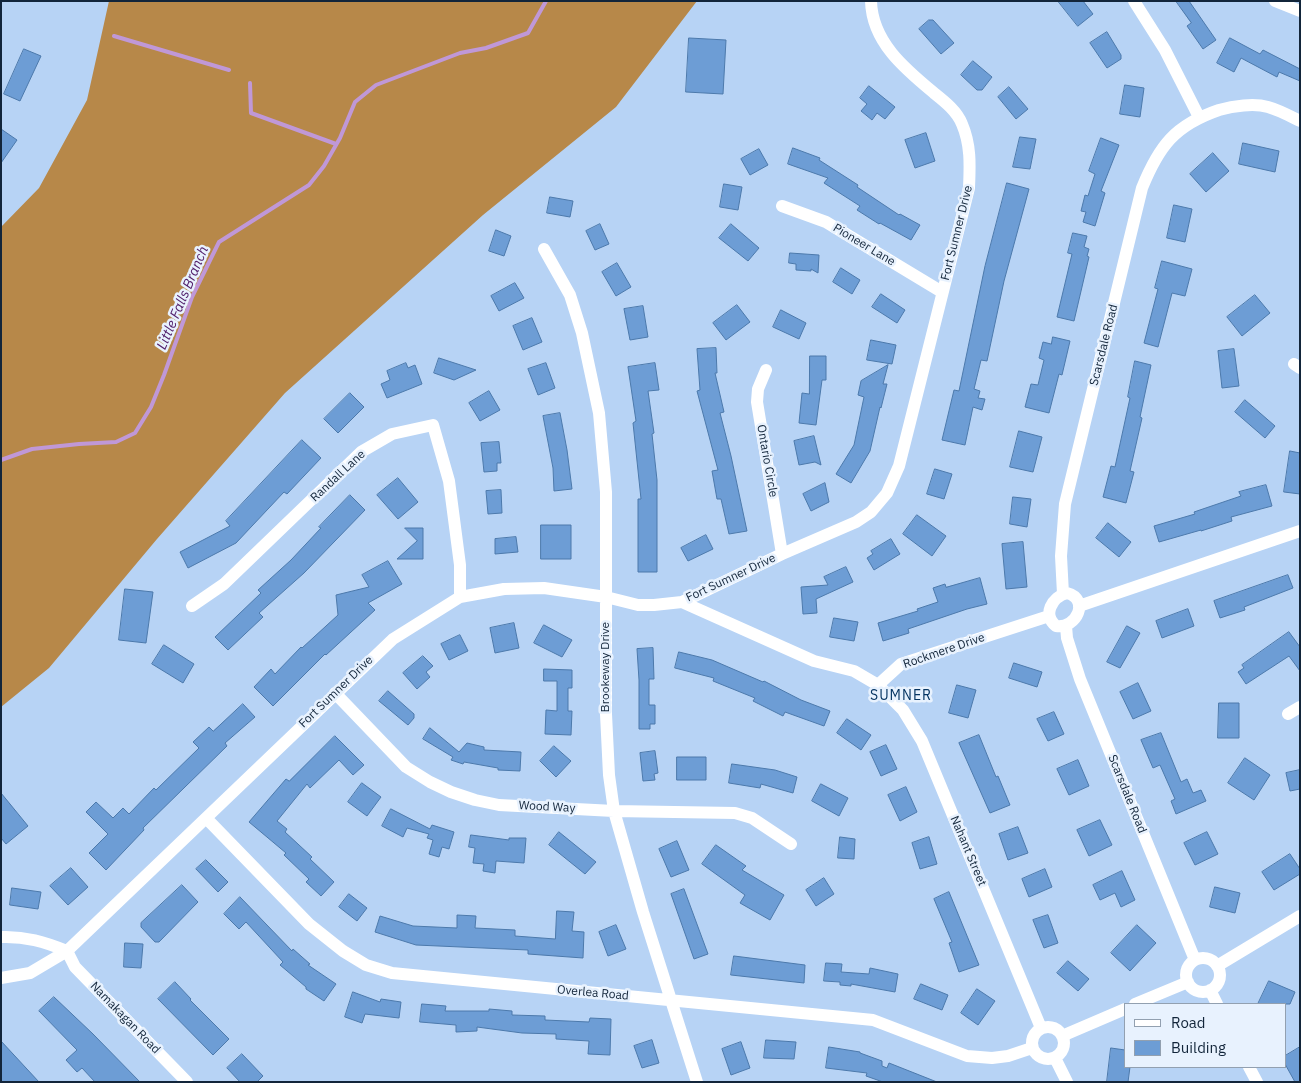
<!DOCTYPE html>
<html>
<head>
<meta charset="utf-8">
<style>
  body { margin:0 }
  #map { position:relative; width:1301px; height:1083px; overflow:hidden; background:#b7d3f5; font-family:"IBM Plex Sans",sans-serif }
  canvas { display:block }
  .frame { position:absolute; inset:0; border:2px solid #12253a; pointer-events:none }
  .legend { position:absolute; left:1124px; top:1003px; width:162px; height:65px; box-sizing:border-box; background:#e8f2fe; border:1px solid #92a0b0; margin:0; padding:6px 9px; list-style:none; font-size:15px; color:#12253a }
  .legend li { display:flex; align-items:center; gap:10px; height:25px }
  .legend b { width:25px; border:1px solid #92a0b0 }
</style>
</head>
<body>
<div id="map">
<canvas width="1301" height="1083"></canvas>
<div class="frame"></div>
<ul class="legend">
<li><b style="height:6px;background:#fff"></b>Road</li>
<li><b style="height:14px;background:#6d9dd5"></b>Building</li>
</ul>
</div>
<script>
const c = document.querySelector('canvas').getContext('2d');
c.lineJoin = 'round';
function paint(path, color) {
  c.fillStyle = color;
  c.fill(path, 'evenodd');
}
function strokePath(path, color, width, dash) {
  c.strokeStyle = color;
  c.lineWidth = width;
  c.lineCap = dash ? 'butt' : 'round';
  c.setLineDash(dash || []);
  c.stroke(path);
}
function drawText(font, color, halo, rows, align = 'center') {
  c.font = font + ' "IBM Plex Sans",sans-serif';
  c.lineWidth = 5;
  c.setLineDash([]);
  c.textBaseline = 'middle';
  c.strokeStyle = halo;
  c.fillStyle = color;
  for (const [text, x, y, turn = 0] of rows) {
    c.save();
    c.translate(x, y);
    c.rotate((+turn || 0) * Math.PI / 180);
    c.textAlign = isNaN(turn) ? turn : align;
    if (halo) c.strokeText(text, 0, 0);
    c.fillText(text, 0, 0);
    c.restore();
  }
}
paint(new Path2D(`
  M109,1H697L616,107L483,215L285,393L157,539L49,668L1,707V227L39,188L87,100Z`), '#b78849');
strokePath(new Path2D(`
  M114,36L229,70
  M250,83L251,113L336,144
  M1,460L32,449L79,444L116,442L135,433L151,407L164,375L192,297L219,242L309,185L324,166L340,138L355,102L376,85L460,53L486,48L528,33L546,1`), '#c098d7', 4);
const building = new Path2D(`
  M1058,1H1083L1093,14L1078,26Z
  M1176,1H1189L1216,40L1203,49L1187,26L1191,23Z
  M929,20H933L954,43L941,54L919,29Z
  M1107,32L1121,55V59L1107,68L1090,43Z
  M689,38L726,40L723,94L686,92Z
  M1230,38L1260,54L1263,50L1300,69V81L1279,72L1277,77L1241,58L1234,72L1217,63Z
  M24,49L41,56L20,101L4,94Z
  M973,61L992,77L982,90H977L961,75Z
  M1125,85L1144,88L1140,117L1120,114Z
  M869,86L895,107L885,119L877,113L872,120L861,111L867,104L860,98Z
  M1009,87L1028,109L1016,119L998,97Z
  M1,129L17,140L1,163Z
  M926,133L935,161L915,168L905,140Z
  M1020,137L1036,139L1030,169L1013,167Z
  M1101,138L1119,145L1101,191L1105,193L1095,226L1083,222L1086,212L1081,211L1085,195L1088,196L1095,174L1089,171Z
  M1243,143L1279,151L1275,172L1239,164Z
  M793,148L820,158L819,160L858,185L857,187L899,215L900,214L920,225L911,240L880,223L879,224L857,210L860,206L824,183L828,178L788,164Z
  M759,149L768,165L750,175L741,159Z
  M1213,153L1229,171L1206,192L1190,174Z
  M1007,183L1029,189L1004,281L987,361L981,360L974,389L980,391L978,398L985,399L982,410L973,407L965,445L942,440L954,390L959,391L985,266Z
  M724,184L742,187L738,210L720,207Z
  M550,197L573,201L570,217L547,213Z
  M1174,205L1192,209L1185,242L1167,238Z
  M600,224L609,244L595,250L586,231Z
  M731,224L759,248L748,261L719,238Z
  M496,230L511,236L504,256L489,251Z
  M1073,233L1087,236L1084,247L1089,249L1087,256L1089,257L1074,321L1057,317L1072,254L1068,253Z
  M790,253L819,255L818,273L811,269V271L796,270V264L789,263Z
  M1162,261L1192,269L1185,296L1172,293L1158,347L1144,343L1158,289L1155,288Z
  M617,263L631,287L616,296L602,272Z
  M841,268L860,280L852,294L833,282Z
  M515,283L524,298L499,311L491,296Z
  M881,294L905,310L897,323L872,307Z
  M1255,295L1270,313L1242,336L1227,317Z
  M737,305L750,322L726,340L713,323Z
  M643,306L648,337L630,340L624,309Z
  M781,310L806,323L799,339L773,327Z
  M532,318L542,342L523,350L513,326Z
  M1053,337L1070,341L1062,375L1059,374L1049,413L1025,407L1031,384L1038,385L1044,360L1039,358L1043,342L1051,344Z
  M871,340L896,345L892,364L867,360Z
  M716,348L717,373H715L724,412L720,413L731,456L747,531L729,534L721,499H717L712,471L718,470L697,391L700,390L697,349Z
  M1234,349L1239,386L1222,388L1218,351Z
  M810,356H826V380H822L816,425L799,423L802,393L809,394Z
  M439,358L476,370L454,380L434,373Z
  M1135,361L1151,365L1140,417L1142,418L1130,471L1134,472L1126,503L1103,497L1111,466L1115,467L1130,398L1128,397Z
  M406,363L408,368L415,365L422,384L387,398L381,384L390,380L387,371Z
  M546,363L555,388L538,395L528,369Z
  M655,363L659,390L648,391L654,433L652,434L657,480V572H638V499H641L633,423L636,421L628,367Z
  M888,365L883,384H887L881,408L880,407L870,451L851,483L836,474L854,445L864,397L858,395L861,381Z
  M489,391L500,410L480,421L469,403Z
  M350,393L364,407L338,433L324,419Z
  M1245,400L1275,426L1265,438L1235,412Z
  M560,413L567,450L572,489L554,491L553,468L543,416Z
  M1019,431L1042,437L1033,472L1010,467Z
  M814,436L821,465L815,462L799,465L794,441Z
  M302,440L321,458L287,494L284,492L236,543L188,568L180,552L230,526L226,521Z
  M499,442L501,463H497V471L484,472L481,443Z
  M1290,451L1300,453V494L1284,492Z
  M935,469L952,474L944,499L927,494Z
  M398,478L418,502L398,519L377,495Z
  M825,483L829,502L811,511L803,494Z
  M1266,485L1272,506L1231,517L1232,521L1201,531V530L1159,542L1154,526L1195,514L1194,512L1241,496L1239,492Z
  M501,490L502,513L488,514L486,491Z
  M350,495L365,510L304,573L259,613L263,617L228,650L215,637L261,593L258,590L291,560L321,528L319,527Z
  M1013,497L1031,499L1027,527L1010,524Z
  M917,515L946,536L932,556L903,534Z
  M1108,523L1131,542L1119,557L1096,538Z
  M541,525H571V559H541Z
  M405,528H423V559H397L417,541Z
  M706,535L713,549L688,561L681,548Z
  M516,537L518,552L495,554V539Z
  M891,539L900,554L874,570L867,558L873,554L871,551Z
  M1023,542L1027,587L1006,589L1002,544Z
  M388,561L402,584L368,603L375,610L326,655L325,654L273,706L254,687L271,669L275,674L301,647L302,648L338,615L336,595L369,587L362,575Z
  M846,567L853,582L816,599L817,613L803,614L801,587L828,585L824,577Z
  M1288,575L1293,588L1244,607L1245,610L1220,618L1214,601Z
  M980,578L987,604L967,609L908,629L909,633L883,641L878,623L918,611L917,609L938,602L933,588L945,584L946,587Z
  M125,589L153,592L146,643L119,640Z
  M1188,609L1194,626L1162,638L1156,621Z
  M834,618L858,622L854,641L830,637Z
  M514,623L519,648L495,653L490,628Z
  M544,625L572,640L562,657L534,643Z
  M1127,626L1140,633L1120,668L1107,662Z
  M1289,632L1300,647V671L1289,656L1246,684L1238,672L1244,668L1242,665Z
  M460,635L468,651L449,660L441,644Z
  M164,645L194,664L183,683L152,664Z
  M653,648L654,679H649V705H655V724H650V729H639V680L637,649Z
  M679,652L712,660L763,682L764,681L801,700L830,711L824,726L785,712L783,716L753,701L755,698L713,681L714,678L675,668Z
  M423,656L433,666L426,672L430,677L417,689L403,673Z
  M1014,663L1042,672L1037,687L1009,678Z
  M544,669L572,670V688H568V711H572L571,735L545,734L546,710L557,711V681H544Z
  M1138,683L1151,711L1133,719L1120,692Z
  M957,685L976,690L968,718L949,713Z
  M388,691L414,714V718L408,725L379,701Z
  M1219,703H1239V738H1218Z
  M243,704L255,717L225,743L227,746L143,828L144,830L106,870L89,853L108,834L86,812L96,802L113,818L123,808L129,814L154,788L156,790L199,748L193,742L209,727L213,731Z
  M1054,712L1064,734L1048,741L1037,719Z
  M847,719L871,735L861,750L837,733Z
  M430,728L459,752L467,743L484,747V750L521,752L520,771L498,770V768L464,762L463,764L451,760L453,757L423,739Z
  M1161,733L1181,782L1187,779L1193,793L1201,790L1206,801L1176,814L1171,801L1175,799L1160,765L1153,768L1141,740Z
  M979,735L996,777L998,776L1010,805L990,813L959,743Z
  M335,736L364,765L353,775L339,760L310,788L307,784L277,821L287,829L285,832L312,857L310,859L334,882L321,896L306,882L309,879L284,855L286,853L249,822L286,779L289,781Z
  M886,745L897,769L881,776L870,752Z
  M554,746L571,761L556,777L540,761Z
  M655,751L658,773L654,774L655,780L643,781L640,753Z
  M677,757H706V780H677Z
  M1245,758L1270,775L1254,800L1228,783Z
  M1078,760L1089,786L1069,795L1057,769Z
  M732,764L775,770L797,777L793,793L761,784L760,788L729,783Z
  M1300,770V789L1290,791L1286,773Z
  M362,783L381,797L367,816L348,802Z
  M821,784L848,798L839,816L812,801Z
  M906,787L917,812L900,821L888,795Z
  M1,793L28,826L6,844L1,838Z
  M391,809L430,829L432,825L454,832L449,849L442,847L439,857L429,854L433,840L427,838L429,834L407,828L403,837L382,826Z
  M1100,820L1112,845L1089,856L1077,830Z
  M1018,827L1028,853L1008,860L999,834Z
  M559,832L596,862L585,874L549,845Z
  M1207,832L1218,854L1195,865L1184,843Z
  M471,835L509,840V838H526L524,863L496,861L495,873L483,871L484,864L473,863L475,848L469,847Z
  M840,837L855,839L854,859L838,858Z
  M929,837L937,864L920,869L912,843Z
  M677,841L689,870L671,877L659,849Z
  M716,845L746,866L742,870L784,895L770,920L740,903L745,895L702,864Z
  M1290,854L1300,869V874L1274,890L1262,872Z
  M206,860L228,882L218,892L196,869Z
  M71,868L88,887L68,905L50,886Z
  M1045,869L1052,887L1029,897L1022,879Z
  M1122,871L1135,900L1121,907L1115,893L1100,900L1093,885Z
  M824,878L834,894L816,906L806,890Z
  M182,885L198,902L159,942H155L141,927V923Z
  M1215,887L1240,893L1235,913L1210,907Z
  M12,888L41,892L38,909L10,905Z
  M684,889L708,954L694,959L671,894Z
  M949,892L979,965L959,972L949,943L952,942L934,899Z
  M349,894L367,908L357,921L339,907Z
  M240,897L292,951L293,949L310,964L308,965L336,984L324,1001L306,989V987L280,965L283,962L246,922L239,929L224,914Z
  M557,911L574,912L572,931L584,932L583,958L528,954V950L416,945L375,932L380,916L413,926L457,928V915L476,916L475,928L515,930V936L555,939Z
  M1048,915L1058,943L1044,948L1033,920Z
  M616,925L626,949L608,956L599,932Z
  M1137,925L1156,943L1130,971L1111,953Z
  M125,943L143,944L141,968L124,967Z
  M734,956L805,965L804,983L731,975Z
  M1068,961L1089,979L1078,991L1057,973Z
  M826,963L842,964L841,972L869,974L870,968L898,974L895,992L851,984V986L840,985V982L824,981Z
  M1269,981L1295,992L1290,1004H1258Z
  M175,982L191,999L190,1000L229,1039L213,1055L158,999Z
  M921,984L948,995L942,1010L914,999Z
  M977,989L995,1001L978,1025L961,1013Z
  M353,992L380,1002L381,999L401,1002L399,1018L365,1014L362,1023L345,1017Z
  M54,997L93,1034L140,1082H95L82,1068L77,1072L66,1060L77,1050L39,1011Z
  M422,1004L446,1006L445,1011H489V1009L512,1011V1015L545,1016V1020L589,1022L590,1018L611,1019L610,1055L588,1054L589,1041L556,1039V1034L522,1033L477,1027V1031L456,1032V1025L420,1022Z
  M652,1040L659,1063L642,1068L634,1046Z
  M766,1040L796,1042L794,1059L764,1058Z
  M1,1041L39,1082H1Z
  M741,1042L750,1068L731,1075L722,1049Z
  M829,1047L860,1052V1053L882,1061V1066L887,1068L889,1063L937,1082H883L866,1076L867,1073L826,1068Z
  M1300,1047V1082H1295L1285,1064V1056Z
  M1111,1048L1125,1050V1067H1130L1128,1082H1107Z
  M242,1054L263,1076L257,1082H240L227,1068Z`);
paint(building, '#6d9dd5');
strokePath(building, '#4c79ab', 1);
strokePath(new Path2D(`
  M1134,1L1165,50L1199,117
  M1275,1L1300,11
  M782,206L826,222L942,292
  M544,249L570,295L582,333L599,413L606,492V714L609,775L614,811L643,912L697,1082
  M1294,364L1300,368
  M766,370L758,389L757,402L782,554
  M1067,593C1090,599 1077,629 1056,626C1042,615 1052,597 1067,593Z
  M1063,594L1061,556L1065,504L1142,188C1159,146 1175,125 1219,110C1233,106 1254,103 1268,107C1279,110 1290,116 1300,121
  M682,602L814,661L854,671L878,685L901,664L1049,616
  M192,606L224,584L361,452L392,434L433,425L449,481L460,565V597
  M1079,606L1300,531
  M1066,626L1067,638L1080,679L1195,960
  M878,685L903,710L922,741L1041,1028
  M335,693L406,767L430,782L451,792L475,800L499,805L614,811L735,813L752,818L791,844
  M1288,714L1300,707
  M206,818L309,924L343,951L366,965L392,973L873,1020L967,1056L992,1058L1008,1056L1032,1048
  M1,937C25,936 45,942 67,951
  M67,951L75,967L187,1082
  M1186 975a17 17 0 1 1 34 0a17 17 0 1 1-34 0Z
  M1217,966L1300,916
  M1,978L30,973L67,951L393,639L460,597L504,589L544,588L606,597L638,605H654L682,602L782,554L856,522L871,512L887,493L899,466L969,188C970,165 971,145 962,124C957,111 944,101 934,93C905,69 872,42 871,1
  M1210,990L1217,1004
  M1135,1004L1188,982
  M1032 1043a16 16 0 1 1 32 0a16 16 0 1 1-32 0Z
  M1062,1036L1125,1009
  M1055,1058L1067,1082
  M1249,1067L1257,1082`), '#fff', 12);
drawText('12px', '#12253a', '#e8f2fe', [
  ["Fort Sumner Drive",957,233,-76],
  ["Pioneer Lane",864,245,31],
  ["Scarsdale Road",1104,345,-76],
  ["Ontario Circle",767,461,80],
  ["Randall Lane",338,476,-43],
  ["Fort Sumner Drive",731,578,-25],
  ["Rockmere Drive",944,651,-19],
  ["Brookeway Drive",606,667,-90],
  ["Fort Sumner Drive",336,692,-44],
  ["Scarsdale Road",1127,794,68],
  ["Wood Way",547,807,3],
  ["Nahant Street",968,851,67],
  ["Overlea Road",593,993,5],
  ["Namakagan Road",125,1018,46]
]);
drawText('italic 14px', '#53216c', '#e8f2fe', [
  ["Little Falls Branch",183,298,-67]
]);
c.letterSpacing = '1px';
drawText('14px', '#063562', '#e8f2fe', [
  ["SUMNER",901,696]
]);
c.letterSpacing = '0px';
</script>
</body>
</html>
